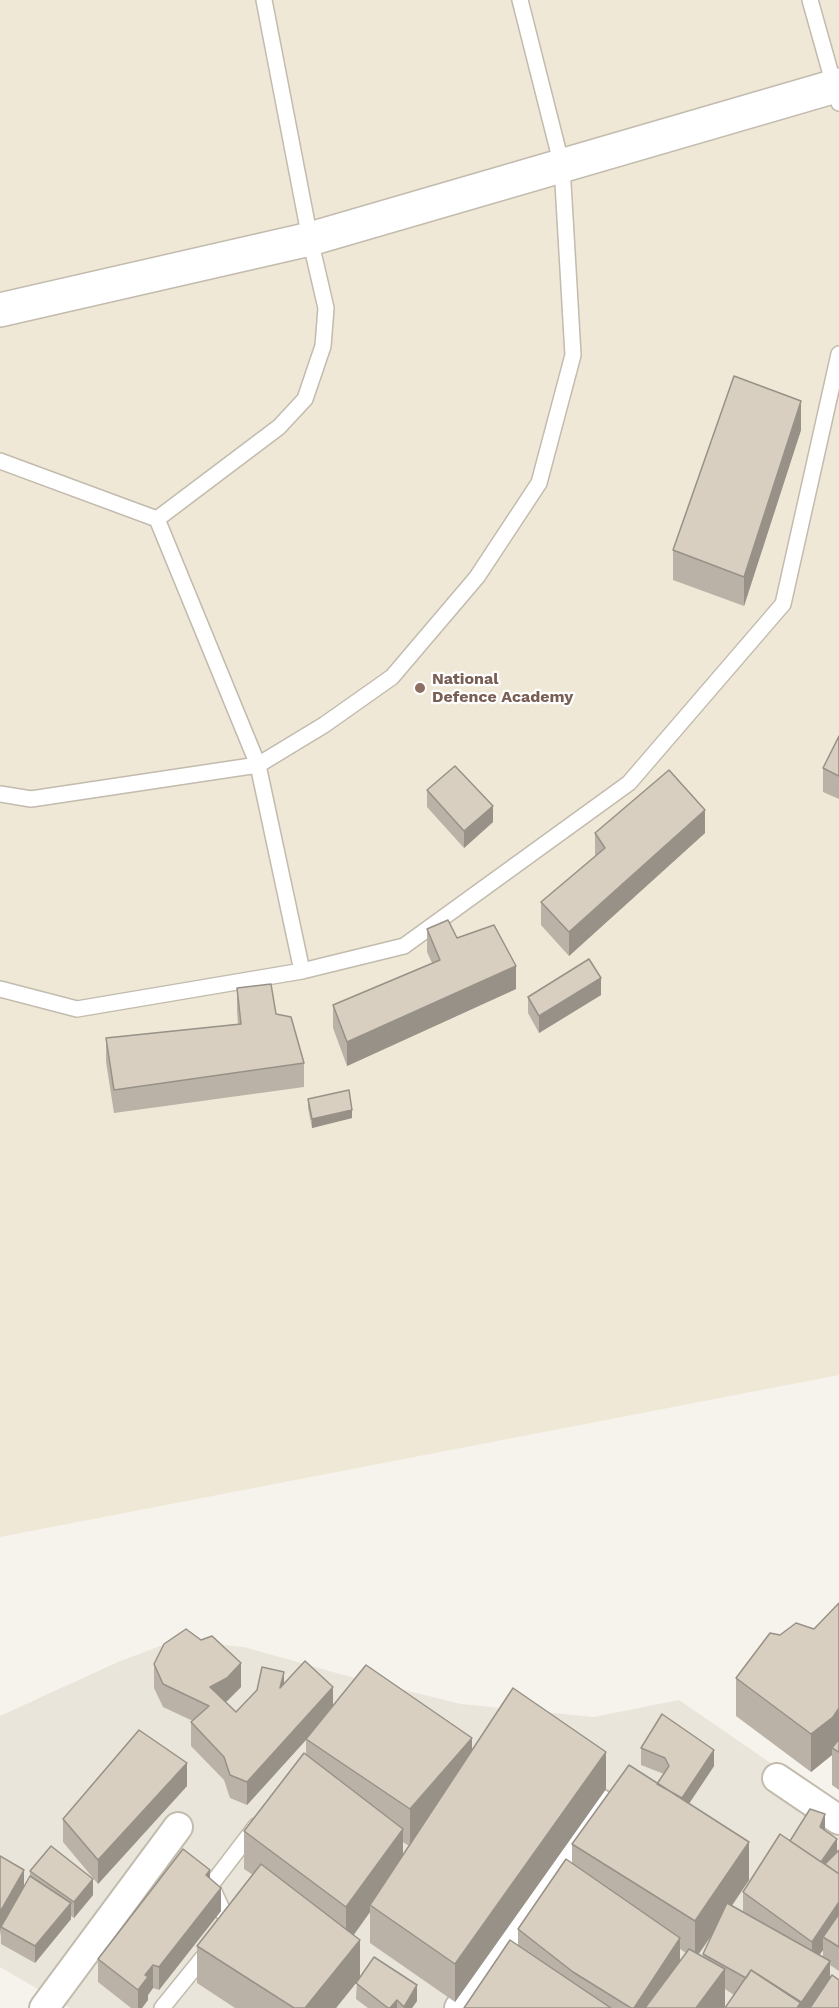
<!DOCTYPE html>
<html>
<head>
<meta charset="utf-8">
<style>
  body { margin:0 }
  canvas { display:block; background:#f6f3ec }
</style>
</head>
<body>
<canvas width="839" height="2008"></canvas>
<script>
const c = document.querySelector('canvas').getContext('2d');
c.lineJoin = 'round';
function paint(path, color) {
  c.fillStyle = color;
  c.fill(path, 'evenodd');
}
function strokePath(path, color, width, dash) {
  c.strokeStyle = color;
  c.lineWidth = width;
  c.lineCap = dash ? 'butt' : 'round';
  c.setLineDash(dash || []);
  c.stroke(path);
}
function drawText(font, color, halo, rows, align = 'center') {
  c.font = font + ' "Work Sans",sans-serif';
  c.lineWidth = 4.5;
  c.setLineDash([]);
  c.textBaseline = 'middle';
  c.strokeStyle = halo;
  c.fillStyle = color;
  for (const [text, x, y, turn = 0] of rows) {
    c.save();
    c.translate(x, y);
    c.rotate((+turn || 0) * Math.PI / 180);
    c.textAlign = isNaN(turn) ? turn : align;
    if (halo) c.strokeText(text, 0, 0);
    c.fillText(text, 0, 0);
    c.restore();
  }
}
paint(new Path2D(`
  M176,1640L244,1647L340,1674L461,1704L594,1717L679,1700L839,1810V2008H70L0,1967V1716L118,1662Z`), '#eae5da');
paint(new Path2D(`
  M0,0H839V1375L0,1537Z`), '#efe8d6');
const service = new Path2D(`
  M810,0L839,103
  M0,461L157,519L279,427L305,399L323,346L326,308L310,239L264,0
  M157,519L258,765L302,971
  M0,794L31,799L258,765L324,725L392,677L477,577L539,483L573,355L562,166L520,0
  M0,989L77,1009L302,971L404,946L629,783L783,604L839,354
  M226,1929L229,1925L211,1885L256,1826
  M162,2008L209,1950`);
const minor = new Path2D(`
  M777,1778L839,1820
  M44,2008L178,1827
  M459,2008L599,1803`);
const tertiary = new Path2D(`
  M0,310L310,239L839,85`);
strokePath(service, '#c2bbae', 18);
strokePath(minor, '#c2bbae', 32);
strokePath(tertiary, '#c2bbae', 36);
strokePath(service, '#fff', 15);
strokePath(minor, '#fff', 28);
strokePath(tertiary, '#fff', 33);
paint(new Path2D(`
  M801,430L744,606L673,580V550Z
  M839,736V799L823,792V768Z
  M427,790L493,822L464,848L427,807Z
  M595,833H705L569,956L541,925V902L595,856Z
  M427,929L457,938L516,989L347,1066L333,1028V1005L432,963L427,952Z
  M237,988L276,1014L304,1063V1087L114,1113L106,1062V1038L238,1024L237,1011Z
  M601,995L539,1033L528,1013V997Z
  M308,1099L352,1118L312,1128L308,1108Z
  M839,1603V1790L832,1785V1755L811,1772L736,1716V1678L780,1635L814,1629Z
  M154,1664L241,1687L226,1702L236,1712L284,1685L333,1706L472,1750L606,1789L455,2002L370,1943V1912L354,1935L360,1977L417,2001L412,2008H368L356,1999L357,1982L336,2008H235L197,1983V1946L253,1875L244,1869V1831L306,1755V1740L247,1805L230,1798L224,1780L191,1746V1722L193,1721L163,1707L154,1688ZM403,1842L409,1846L403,1856Z
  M641,1748L714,1766L689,1804L749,1880L732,1906L743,1912V1892L790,1841L825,1831L837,1852L839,1850V1971L830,1965V1979L839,1980L734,1995L725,1989V2007L724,2008H464L518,1946V1929L572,1863V1844L657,1784L664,1774L641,1765ZM713,1934L703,1954V1957L698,1955ZM680,1949L686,1953L680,1961ZM823,1950V1957L819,1955Z
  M187,1786L98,1884L63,1842V1819Z
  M0,1856L24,1886L30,1877V1871L93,1895L74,1918L71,1916V1919L35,1963L1,1944Z
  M210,1879L221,1911L159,1990L153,1988L148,1995V2000L142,2008H131L98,1982V1959Z`), '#bab2a6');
paint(new Path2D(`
  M801,401V430L744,606V577Z
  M493,806V822L464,848V831Z
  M705,810V833L569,956V932Z
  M516,966V989L347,1066V1042Z
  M601,978V995L539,1033V1016Z
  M352,1110V1118L312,1128V1119Z
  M241,1663V1687L227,1701L210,1710V1687Z
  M284,1672V1695L280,1688Z
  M333,1687V1710L247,1805V1782Z
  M839,1708V1746L832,1748V1755L811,1772V1734Z
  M472,1738V1776L410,1847V1809Z
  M714,1750V1766L682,1814V1798Z
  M606,1752V1789L455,2002V1964Z
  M187,1763V1786L98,1884V1860Z
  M825,1814V1830L820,1844V1827Z
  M403,1829V1867L370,1905V1912L346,1945V1907Z
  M837,1839V1855L828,1869L821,1863Z
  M749,1842V1880L695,1959V1921Z
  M24,1870V1894L1,1927L0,1936V1912Z
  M210,1870V1893L206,1875Z
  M93,1879V1895L74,1918V1902Z
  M221,1888V1911L159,1990V1967Z
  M839,1902V1926L823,1937V1950L812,1965V1942Z
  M71,1903V1919L35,1963V1946Z
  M680,1938V1976L659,2008H634Z
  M360,1940V1978L336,2008H305Z
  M830,1961V1984L814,2008H797Z
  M153,1965V1988L148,1995V2000L142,2008H138V1990L145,1975Z
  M725,1969V2007L724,2008H696Z
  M417,1985V2001L412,2008H404Z
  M397,2000V2008H390Z`), '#979187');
const building = new Path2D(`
  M734,376L801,401L744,577L673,550Z
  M839,736V776L823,768Z
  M455,766L493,806L464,831L427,790Z
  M669,770L705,810L569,932L541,902L605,848L595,833Z
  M448,920L457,938L494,925L516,966L347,1042L333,1005L440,960L427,929Z
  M589,959L601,978L539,1016L528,997Z
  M271,984L276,1014L291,1017L304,1063L114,1090L106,1038L241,1024L237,988Z
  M349,1090L352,1110L312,1119L308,1099Z
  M839,1603V1708L833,1717L811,1734L736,1678L770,1633L780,1635L796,1623L814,1629Z
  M186,1629L201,1640L212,1636L241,1663L227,1678L210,1687L236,1712L257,1690L262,1667L284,1672L280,1688L305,1661L333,1687L247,1782L230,1775L224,1757L191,1722L209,1706L163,1684L154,1664L164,1644Z
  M366,1665L472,1738L410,1809L306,1739Z
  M513,1688L606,1752L455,1964L370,1905Z
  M662,1714L714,1750L682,1798L657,1784L669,1766L665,1758L641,1748Z
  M139,1730L187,1763L98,1860L63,1819Z
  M839,1739V1752L832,1748Z
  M304,1753L403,1829L346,1907L244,1831Z
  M629,1765L749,1842L695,1921L572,1844Z
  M810,1809L825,1814L820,1827L837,1839L821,1862L790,1841Z
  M780,1834L839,1874V1902L812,1942L743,1892Z
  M51,1846L93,1879L74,1902L30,1871Z
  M183,1849L210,1870L206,1875L221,1888L159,1967L153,1965L145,1975L148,1977L138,1990L98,1959Z
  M839,1850V1874L825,1864Z
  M0,1856L24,1870L0,1912Z
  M566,1859L680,1938L634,2008H631L573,1972L518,1929Z
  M261,1864L360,1940L305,2008H294L197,1946Z
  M30,1876L71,1903L35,1946L1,1927Z
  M727,1903L830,1961L801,2003L751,1970L746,1978L703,1954Z
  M839,1914V1947L823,1937Z
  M510,1940L611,2008H464Z
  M689,1949L725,1969L696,2008H645Z
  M374,1957L417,1985L404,2007L397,2000L390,2008H388L356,1983Z
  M751,1970L801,2002L797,2008H725Z
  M832,1975L839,1980V2008H810Z`);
paint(building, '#d8cfc1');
strokePath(building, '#979187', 1.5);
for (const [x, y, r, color] of [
  [420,688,6,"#8d6e63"]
]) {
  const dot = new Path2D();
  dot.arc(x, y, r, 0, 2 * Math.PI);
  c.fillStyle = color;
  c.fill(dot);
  strokePath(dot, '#fff', 2);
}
drawText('bold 16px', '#785e54', '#fff', [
  ["National",432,679],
  ["Defence Academy",432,697]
], 'left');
</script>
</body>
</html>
